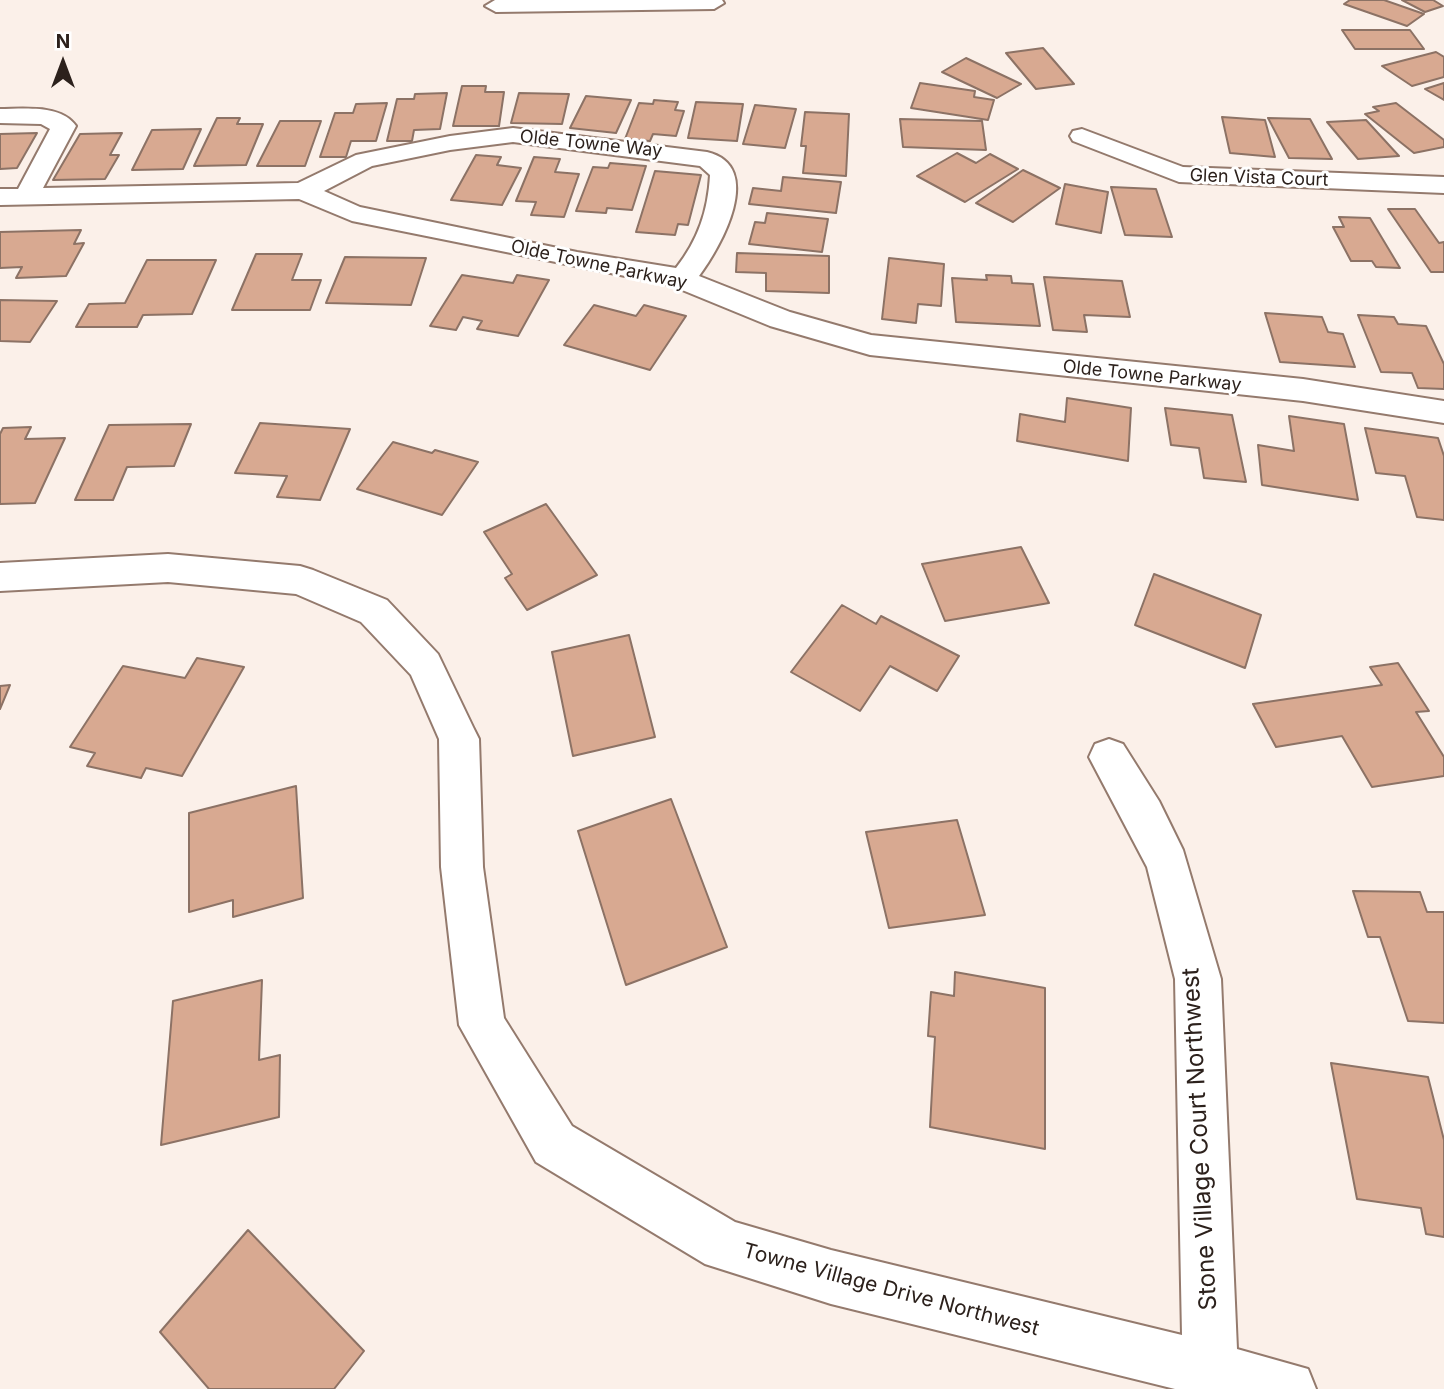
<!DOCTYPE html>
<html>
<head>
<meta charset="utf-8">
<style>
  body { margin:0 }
  #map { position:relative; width:1444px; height:1389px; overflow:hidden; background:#fbf0e9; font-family:Inter,sans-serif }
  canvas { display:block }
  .north { position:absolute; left:28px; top:28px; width:70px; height:70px; -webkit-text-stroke:5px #fff; paint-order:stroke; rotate:0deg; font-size:19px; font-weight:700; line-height:28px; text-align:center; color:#2c211c }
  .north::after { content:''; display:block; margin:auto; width:24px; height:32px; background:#2c211c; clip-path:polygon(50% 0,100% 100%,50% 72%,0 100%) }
</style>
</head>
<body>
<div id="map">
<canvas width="1444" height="1389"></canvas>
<div class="north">N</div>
</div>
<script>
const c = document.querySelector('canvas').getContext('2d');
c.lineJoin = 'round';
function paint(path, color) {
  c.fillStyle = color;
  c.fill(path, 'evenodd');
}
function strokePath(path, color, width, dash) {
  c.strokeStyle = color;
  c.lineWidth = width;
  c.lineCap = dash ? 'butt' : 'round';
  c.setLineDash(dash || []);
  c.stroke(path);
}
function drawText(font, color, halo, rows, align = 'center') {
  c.font = font + ' Inter,sans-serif';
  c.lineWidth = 6;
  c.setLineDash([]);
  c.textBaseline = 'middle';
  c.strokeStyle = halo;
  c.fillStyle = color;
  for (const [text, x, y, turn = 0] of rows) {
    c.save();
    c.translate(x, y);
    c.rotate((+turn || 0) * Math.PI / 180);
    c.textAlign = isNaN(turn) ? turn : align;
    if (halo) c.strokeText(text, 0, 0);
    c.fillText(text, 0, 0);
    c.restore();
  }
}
const building = new Path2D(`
  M1350,0H1384L1424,14L1407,26L1344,4Z
  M1402,0H1433L1443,6L1425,12Z
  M1342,30H1410L1424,49H1355Z
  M1043,48L1074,84L1036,89L1006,53Z
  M1436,52L1444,57V77L1412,86L1382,66Z
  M966,58L1021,84L997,98L942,72Z
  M920,83L975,91L974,97L994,100L988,120L911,108Z
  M1444,83V100L1425,89Z
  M462,86H486L485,92H504L499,126H453Z
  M447,93L440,129L414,130L412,141H387L397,99H414L415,94Z
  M519,93L569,94L562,124L511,123Z
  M586,96L631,100L616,133L570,128Z
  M654,100L678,102L675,110L684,111L676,136L653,134L650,141L625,139L639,103L653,104Z
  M696,102L743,104L737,141L688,138Z
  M387,103L376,141H351L346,157H320L335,113H353L356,104Z
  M1396,103L1444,140V147L1414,153L1365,114L1379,111L1373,107Z
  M755,105L796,109L785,148L743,144Z
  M805,112L849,114L846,176L803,173L806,146H801Z
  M1222,117L1265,120L1275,157L1230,153Z
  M217,118H240L237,124H263L246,165L194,166Z
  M1268,118L1310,119L1332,159L1289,158Z
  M900,119L982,121L986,150L903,147Z
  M1366,120L1399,156L1358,159L1327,122Z
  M280,121H321L305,166H257Z
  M201,129L183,169L132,170L152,130Z
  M37,133L17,168L0,169V134Z
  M122,133L110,155H119L105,179L53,180L80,134Z
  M957,153L976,163L990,154L1018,169L965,202L917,176Z
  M476,155L501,157L497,165L521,168L502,205L451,200Z
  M534,157L560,159L555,172L579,174L564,217L531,215L536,202L516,201Z
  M610,163L646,166L632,210L607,208L606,213L576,211L593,167L608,168Z
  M1023,170L1060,188L1013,222L976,203Z
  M655,171L701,175L688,225L678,224L675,235L636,232Z
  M783,177L841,182L836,213L749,204L753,188L781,191Z
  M1065,184L1108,192L1101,233L1056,224Z
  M1111,187L1156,189L1172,237L1125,235Z
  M1388,209H1415L1439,243L1444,242V272H1431Z
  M767,213L828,219L822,252L749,244L755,222L765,223Z
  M1339,217L1370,218L1400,268L1376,267L1372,261H1351L1333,227H1344Z
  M81,230L74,244L84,243L66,276L16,278L22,267L0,268V232Z
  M737,253L829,256V293L766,291V273L736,272Z
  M256,254H302L292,280H321L310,310H232Z
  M345,257L426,258L411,305L326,303Z
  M889,258L944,264L941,306L918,304L916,323L882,319Z
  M147,260H216L192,314L143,315L137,327H76L89,304L125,303Z
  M462,275L513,283L517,275L549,280L518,336L477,329L482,321L463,317L456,330L430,326Z
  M986,275L1011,276L1012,283L1033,284L1040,326L956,322L952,278L987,280Z
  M1044,277L1122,281L1130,317L1084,315L1087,332L1053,330Z
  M0,300L57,301L30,342L0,341Z
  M594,305L636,316L644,305L686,316L650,370L564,345Z
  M1265,313L1322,317L1328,332L1343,334L1355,367L1280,362Z
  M1358,315L1394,317L1398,324L1426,326L1444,364V389L1418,388L1412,373L1381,372Z
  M1067,398L1131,408L1128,461L1017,441L1020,414L1065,422Z
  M1165,408L1232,415L1246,482L1204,478L1199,448L1171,445Z
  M1289,416L1344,424L1358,500L1262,485L1258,445L1294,451Z
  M260,423L350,429L320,500L277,497L287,476L235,473Z
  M191,424L174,466L127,467L113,500H75L109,425Z
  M31,427L25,439L65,438L35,503L0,504V434L3,428Z
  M1365,428L1438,438L1444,456V520L1417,517L1405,476L1376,473Z
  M393,442L432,453L435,450L478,462L442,515L357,489Z
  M546,504L597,575L527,610L505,578L512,574L484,532Z
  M1021,547L1049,603L945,621L922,564Z
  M1154,574L1261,615L1245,668L1135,625Z
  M842,605L876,624L881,616L959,656L937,691L890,666L860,711L791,672Z
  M629,635L655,737L573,756L552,652Z
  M197,658L244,667L182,776L146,768L141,778L87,766L95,753L70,747L123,666L185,678Z
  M1398,663L1429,711L1416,712L1444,757V776L1372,787L1342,736L1276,747L1253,704L1382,685L1370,667Z
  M10,685L0,709V686Z
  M296,786L303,898L233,917V900L189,912V813Z
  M671,799L727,947L626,985L578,831Z
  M957,820L985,915L889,928L866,832Z
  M1353,891L1420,892L1427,912H1444V1023L1408,1021L1380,937H1368Z
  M955,972L1045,988V1149L930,1127L935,1037L928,1036L931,992L954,996Z
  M262,980L259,1060L280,1055L279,1117L161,1145L173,1001Z
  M1331,1063L1428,1077L1444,1140V1237L1426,1234L1421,1208L1357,1199Z
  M248,1230L364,1351L334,1389H209L160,1332Z`);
paint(building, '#d8a991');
strokePath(building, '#8c7265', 2);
const minor = new Path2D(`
  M495,0H722L724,3L714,9L496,12L485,6Z
  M0,109C23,109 61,104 76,126L43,188L298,183L356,155L450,136L513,128L707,152C766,166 721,247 699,276L790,312L871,335L1303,379L1444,401V423L1303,401L870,355L770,326L670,285L352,221L299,199L0,205V189H18L50,129L41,124L0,123ZM513,142L700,166L710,175C708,211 698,240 676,268L577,252L360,207L324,191L372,166L450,150Z
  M1082,129L1183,167L1444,177V193L1179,182L1073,141L1070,136L1073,131Z
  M168,554L300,566L313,570L387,600L438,654L473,727L479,739L483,867L504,1018L572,1126L735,1222L831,1250L1182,1335L1175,979L1147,867L1089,757L1095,744L1109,739L1123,744L1159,801L1183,850L1221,979L1237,1349L1308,1369L1316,1389H1175L831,1304L705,1264L536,1162L459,1025L441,867L439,739L411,675L361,622L296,594L168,582L0,591V563Z`);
strokePath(minor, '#947a6d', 4);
paint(minor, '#fff');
drawText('18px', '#2c211c', '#fff', [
  ["Olde Towne Way",591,144,6],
  ["Glen Vista Court",1259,178,2],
  ["Olde Towne Parkway",599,265,12],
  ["Olde Towne Parkway",1152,376,6]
]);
drawText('21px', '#2c211c', '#fff', [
  ["Towne Village Drive Northwest",891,1290,15]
]);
drawText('24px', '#2c211c', '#fff', [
  ["Stone Village Court Northwest",1200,1139,-93]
]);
</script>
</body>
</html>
